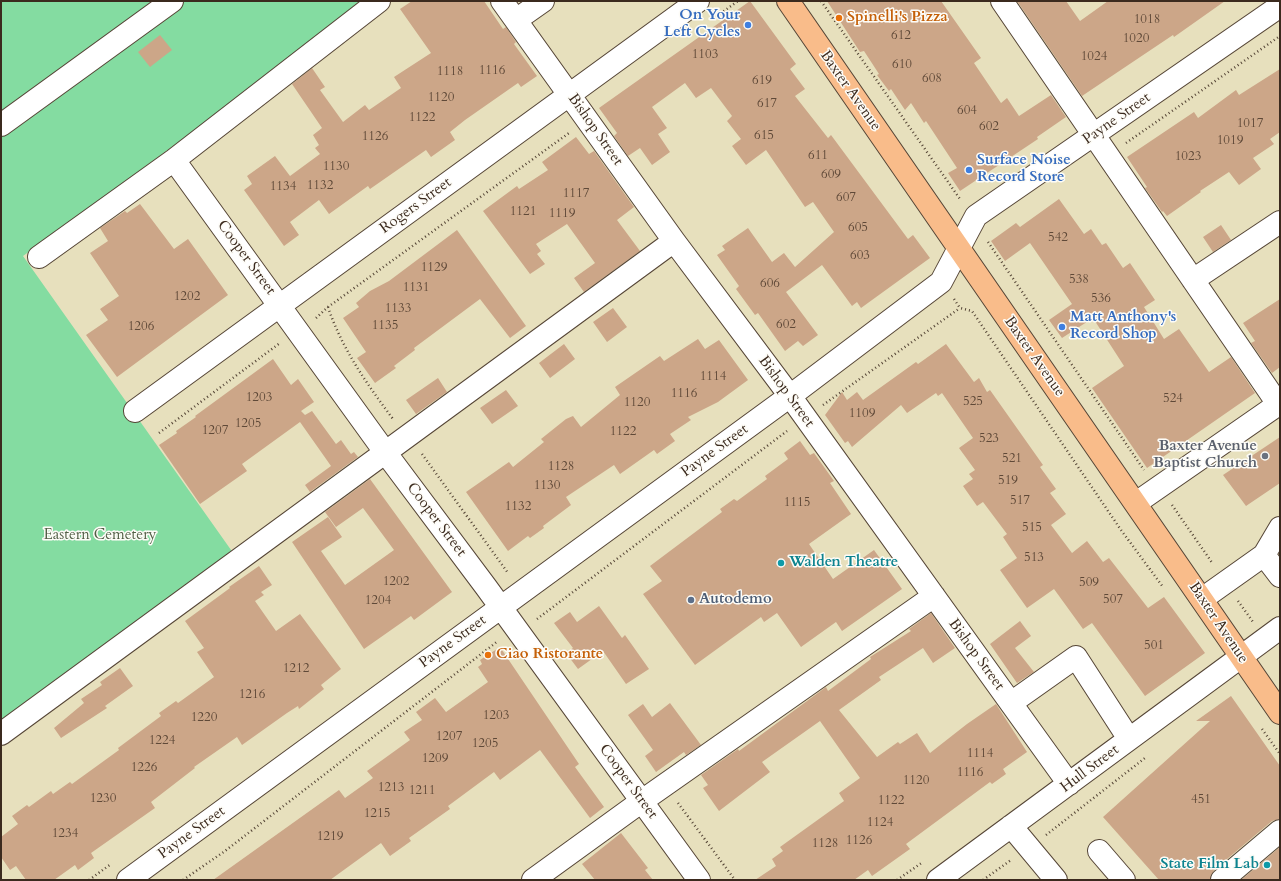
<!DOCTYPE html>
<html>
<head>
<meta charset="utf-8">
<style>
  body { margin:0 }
  #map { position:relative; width:1281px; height:881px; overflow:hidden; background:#e7e0bd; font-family:Cardo,serif }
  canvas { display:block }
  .frame { position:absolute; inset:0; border:2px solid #3b2a1e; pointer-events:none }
</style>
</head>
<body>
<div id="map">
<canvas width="1281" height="881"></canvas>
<div class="frame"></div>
</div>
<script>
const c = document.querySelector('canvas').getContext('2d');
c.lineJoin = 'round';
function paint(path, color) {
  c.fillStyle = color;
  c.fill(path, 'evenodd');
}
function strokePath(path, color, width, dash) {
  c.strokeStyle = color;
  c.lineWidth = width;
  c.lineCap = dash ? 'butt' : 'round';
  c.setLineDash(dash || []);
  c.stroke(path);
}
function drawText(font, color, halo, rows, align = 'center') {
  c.font = font + ' Cardo,serif';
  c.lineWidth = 3;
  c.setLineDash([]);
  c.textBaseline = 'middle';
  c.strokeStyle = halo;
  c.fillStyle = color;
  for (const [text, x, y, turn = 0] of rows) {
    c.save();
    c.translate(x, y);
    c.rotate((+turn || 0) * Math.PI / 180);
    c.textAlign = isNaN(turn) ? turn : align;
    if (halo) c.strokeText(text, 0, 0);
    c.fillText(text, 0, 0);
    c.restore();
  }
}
paint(new Path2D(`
  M1,1H371L23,256L236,557L1,732Z`), '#84dca1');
paint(new Path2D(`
  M412,1H484L503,29L506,27L516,42L514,44L537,76L521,87L518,83L465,120L450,132L455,140L431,157L426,150L370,189L368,186L329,214L319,200L290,222L299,235L284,246L244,190L252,184L247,176L275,156L290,176L320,154L315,148L319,145L313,135L322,128L292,84L312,68L325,87L320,90L343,122L365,105L369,110L401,88L394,77L431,53L400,9Z
  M750,1L796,64L790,69L805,89L795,96L828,138L831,135L908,239L913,235L930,258L861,308L857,302L852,306L822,265L786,292L818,335L803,346L798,341L785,351L758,313L755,315L736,289L739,286L717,255L725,250L722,246L748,228L772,262L784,253L795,267L834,232L813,202L805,207L766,150L746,165L732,146L741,139L727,121L732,116L711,88L696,98L685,83L652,107L667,128L658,134L670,152L652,165L640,148L628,156L614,136L617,133L599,108Z
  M827,1H941L981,58L974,63L1001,103L1007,98L1019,116L1051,95L1066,117L1037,137L1038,139L960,191L948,173L957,168L926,121L924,123L911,103L905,110L891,89L889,91L877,75L879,74L864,51L860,52Z
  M1017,1H1066L1080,21L1108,1H1225L1174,37L1173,35L1082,96Z
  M160,35L172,50L150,67L138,52Z
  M1280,69V132L1270,139L1274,144L1253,158L1261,169L1239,185L1229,172L1200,191L1201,192L1167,216L1163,211L1162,212L1145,188L1147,187L1127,157L1194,112L1198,118L1236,90L1239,95Z
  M576,137L589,154L594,151L634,207L617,220L640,251L584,292L574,278L595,263L567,224L536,244L541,251L537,254L545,264L530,274L483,211L517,186L519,189L548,170L542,162Z
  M1059,199L1084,234L1091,229L1102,245L1106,243L1123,268L1130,263L1155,300L1144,307L1164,339L1179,329L1209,372L1231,357L1255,393L1147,468L1092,388L1124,366L1093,318L1062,338L1049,320L1072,304L1030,243L1005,261L991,241L1016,223L1020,227Z
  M140,204L174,249L188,239L228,295L117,377L86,335L108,320L100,309L119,296L90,253L108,241L100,228L125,211L127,213Z
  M1221,225L1231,240L1213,252L1203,237Z
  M457,230L526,326L510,338L480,299L414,348L415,350L394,366L396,368L375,383L357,358L366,352L343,318L359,307L356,303L370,291L389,281Z
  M1280,299V367L1272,373L1251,343L1255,341L1243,323Z
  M613,308L627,327L607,342L593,322Z
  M698,339L705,349L719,340L748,380L718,402L688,417L691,420L670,434L675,441L657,454L654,450L620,474L614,465L566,497L571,505L543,526L544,528L530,538L528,536L508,551L466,492L509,462L513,467L544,442L541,439L566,419L573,416L581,427L620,395L615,387L660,356L664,361Z
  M564,344L575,359L550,378L539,363Z
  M946,344L974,382L979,378L987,392L990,390L1043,465L1040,467L1056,489L1050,493L1066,514L1051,525L1072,553L1087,541L1103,562L1109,558L1148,608L1164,597L1205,653L1145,696L1092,623L1083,629L1054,589L1027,608L1000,570L1017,558L1003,537L1007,534L983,502L977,506L963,486L973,479L969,474L975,470L959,448L973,438L942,393L938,396L936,393L907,413L901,405L852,447L848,441L845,443L825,415L842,392L847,400L857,392L863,400L916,362L918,364Z
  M273,359L291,385L298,379L314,402L301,411L305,415L312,411L336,444L341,440L351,454L354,452L358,457L310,492L305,485L331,466L300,422L242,464L247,471L200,504L159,445L177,433L176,431L196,417L195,416Z
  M438,378L447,392L416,414L406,400Z
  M506,390L518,406L492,424L480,408Z
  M1280,437V483L1246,506L1223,475Z
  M800,441L810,455L814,453L834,481L830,483L851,514L809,544L833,579L874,550L902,589L842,631L836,622L801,647L777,613L764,622L761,617L695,665L643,594L662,581L650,566L722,512L720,509L734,499L737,501L767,479L765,476L788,459L784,453Z
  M370,479L452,592L414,620L411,616L364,649L292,542L328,517L342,537L321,551L345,585L394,550L363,508L336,527L325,512Z
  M259,566L272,585L261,592L264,595L255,601L276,631L300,614L341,669L321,685L324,689L299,709L298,706L287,713L242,745L237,737L194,767L195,768L151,802L155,808L91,853L94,858L78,870L75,865L54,880H26L16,866L10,870L1,857V837L18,824L12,816L27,805L29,807L51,791L53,794L70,782L72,784L119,750L118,748L161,716L159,713L176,701L178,703L214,677L197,652L204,648L185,621L230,588L229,587Z
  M599,606L622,638L625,635L649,669L626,684L603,651L578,669L566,653L573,648L554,623L570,612L577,622Z
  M931,613L955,648L933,663L923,648L879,677L881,680L839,710L877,757L898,742L900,744L917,733L930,753L967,724L996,704L1027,752L1003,769L1006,774L992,784L990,782L906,844L910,849L872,876L868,870L854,880H755L776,866L772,859L783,851L780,847L844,801L839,793L860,778L820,721L762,762L770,772L719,811L703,788L708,785L701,775L738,749L739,751L826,687L828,691L871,659L870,657L911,631L909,629Z
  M1020,621L1031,636L1015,648L1034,672L1017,683L990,644Z
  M497,649L499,652L502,650L579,764L575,767L604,807L590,818L540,750L500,780L494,772L448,806L450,809L409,838L411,841L390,856L381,843L330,880H213L339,790L345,798L373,778L367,771L410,740L404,732L422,720L416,712L435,698L446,712L488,682L478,667L482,664L480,660Z
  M120,668L133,686L105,706L107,708L61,738L54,728L84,703L81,699L102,685L100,682Z
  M1231,696L1280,766V819L1272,821L1214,870L1210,880H1159L1103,817L1210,721H1196Z
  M670,703L701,745L686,755L684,752L656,772L645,756L653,750L628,715L643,704L652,717Z
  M621,833L648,868L645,870L653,880H595L582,864Z
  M1280,847V880H1241Z`), '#cca688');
const minor = new Path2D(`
  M502,1L674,241L790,396L1069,784
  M1002,1L1278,404
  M516,20L543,1
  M1,125L172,1
  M174,160L385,452L486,587L699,880
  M39,257L174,160L379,1
  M1193,280L1280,222
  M135,411L698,1
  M1136,503L1280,403
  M1280,528L1264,555L1280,576
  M1202,599L1264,555
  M1011,703L1076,657L1129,739
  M1,734L674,241
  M1011,826L1056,880
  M1099,851L1124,880
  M128,880L790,396L941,282L976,216L1280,6
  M533,880L642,801L934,596
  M938,880L1280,628
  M1222,880L1280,831`);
const major = new Path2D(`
  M788,1L1280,713`);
strokePath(minor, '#554536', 24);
strokePath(major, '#554536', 24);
strokePath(new Path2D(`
  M821,1L960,199
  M717,16L738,1
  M1126,143L1280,36
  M988,242L1144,470
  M954,299L960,308L972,311L1121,530L1163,587
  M328,307C342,349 367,384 393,419
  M316,318L328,307L569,133
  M823,405L960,308
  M159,433L280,343
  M422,454L508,573
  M1172,505L1213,564
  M1238,601L1253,622
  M537,619L787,431
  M1262,729L1280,754
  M678,803L735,880
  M1046,835L1145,758
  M89,880L111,864
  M183,880L225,851L498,641
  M897,880L923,862
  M983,880L1011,860`), '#554536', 2.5, [1, 3]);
strokePath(minor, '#fff', 22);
strokePath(major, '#f9bc8a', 22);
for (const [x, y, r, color] of [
  [839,18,4,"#e8710a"],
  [748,25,4,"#3f7fe0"],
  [969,170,4,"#3f7fe0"],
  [1062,327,4,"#3f7fe0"],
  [1265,456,4,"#6b7280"],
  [781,563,4,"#0f9aa8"],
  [691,600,4,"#5c6f8a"],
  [488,655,4,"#e8710a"],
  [1267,865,4,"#0f9aa8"]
]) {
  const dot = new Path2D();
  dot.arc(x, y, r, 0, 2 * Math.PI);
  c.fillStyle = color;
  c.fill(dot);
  strokePath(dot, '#fdfcf7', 1.5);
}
drawText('13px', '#5f4938', null, [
  ["1018",1147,20],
  ["612",901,36],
  ["1020",1136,39],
  ["1103",705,55],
  ["1024",1094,57],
  ["610",902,65],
  ["1116",492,71],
  ["1118",450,72],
  ["608",932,79],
  ["619",762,81],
  ["1120",441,98],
  ["617",767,104],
  ["604",967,111],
  ["1122",422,118],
  ["1017",1250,124],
  ["602",989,127],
  ["615",764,136],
  ["1126",375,137],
  ["1019",1230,141],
  ["611",818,156],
  ["1023",1188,157],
  ["1130",336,167],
  ["609",831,175],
  ["1132",320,186],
  ["1134",283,187],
  ["1117",576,194],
  ["607",846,198],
  ["1121",523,212],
  ["1119",562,214],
  ["605",858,228],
  ["542",1058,238],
  ["603",860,256],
  ["1129",434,268],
  ["538",1079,280],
  ["606",770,284],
  ["1131",416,288],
  ["1202",187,297],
  ["536",1101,299],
  ["1133",398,309],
  ["602",786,325],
  ["1135",385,326],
  ["1206",141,327],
  ["1114",713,377],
  ["1116",684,394],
  ["1203",259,398],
  ["524",1173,399],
  ["525",973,402],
  ["1120",637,403],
  ["1109",862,414],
  ["1205",248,424],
  ["1207",215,431],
  ["1122",623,432],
  ["523",989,439],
  ["521",1012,459],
  ["1128",561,467],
  ["519",1008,481],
  ["1130",547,486],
  ["517",1020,501],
  ["1115",797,503],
  ["1132",518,507],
  ["515",1032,528],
  ["513",1034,558],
  ["1202",396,582],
  ["509",1089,583],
  ["507",1113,600],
  ["1204",378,601],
  ["501",1154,646],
  ["1212",296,669],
  ["1216",252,695],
  ["1203",496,716],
  ["1220",204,718],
  ["1207",449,737],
  ["1224",162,741],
  ["1205",485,744],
  ["1114",980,754],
  ["1209",435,759],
  ["1226",144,768],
  ["1116",970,773],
  ["1120",916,781],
  ["1213",391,788],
  ["1211",422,791],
  ["1230",103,799],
  ["451",1201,800],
  ["1122",891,801],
  ["1215",377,814],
  ["1124",880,823],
  ["1234",65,834],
  ["1219",330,837],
  ["1126",859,841],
  ["1128",825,844]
]);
drawText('bold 15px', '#366cbe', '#fdfcf7', [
  ["On Your",740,16,"right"],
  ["Left Cycles",740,33,"right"],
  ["Surface Noise",977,161],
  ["Record Store",977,178],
  ["Matt Anthony's",1070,318],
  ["Record Shop",1070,335]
], 'left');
drawText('bold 15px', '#c56008', '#fdfcf7', [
  ["Spinelli's Pizza",847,18],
  ["Ciao Ristorante",496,655]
], 'left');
drawText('15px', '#3b2a1e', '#fdfcf7', [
  ["Baxter Avenue",850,91,55],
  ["Payne Street",1117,119,-35],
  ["Bishop Street",595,130,55],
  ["Rogers Street",416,206,-36],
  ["Cooper Street",246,258,54],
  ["Baxter Avenue",1034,357,55],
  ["Bishop Street",786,392,54],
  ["Payne Street",715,451,-36],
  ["Cooper Street",436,520,53],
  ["Baxter Avenue",1218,623,56],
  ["Payne Street",453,642,-36],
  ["Bishop Street",976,655,54],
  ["Hull Street",1090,769,-37],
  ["Cooper Street",628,782,54],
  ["Payne Street",192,833,-36]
]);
drawText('bold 15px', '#5b616d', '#fdfcf7', [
  ["Baxter Avenue",1257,447],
  ["Baptist Church",1257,464]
], 'right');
drawText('15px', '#515f45', '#fdfcf7', [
  ["Eastern Cemetery",100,536]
]);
drawText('bold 15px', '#0d838f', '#fdfcf7', [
  ["Walden Theatre",789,563],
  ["State Film Lab",1259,865,"right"]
], 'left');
drawText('bold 15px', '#4e5e75', '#fdfcf7', [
  ["Autodemo",699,600]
], 'left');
</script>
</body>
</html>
